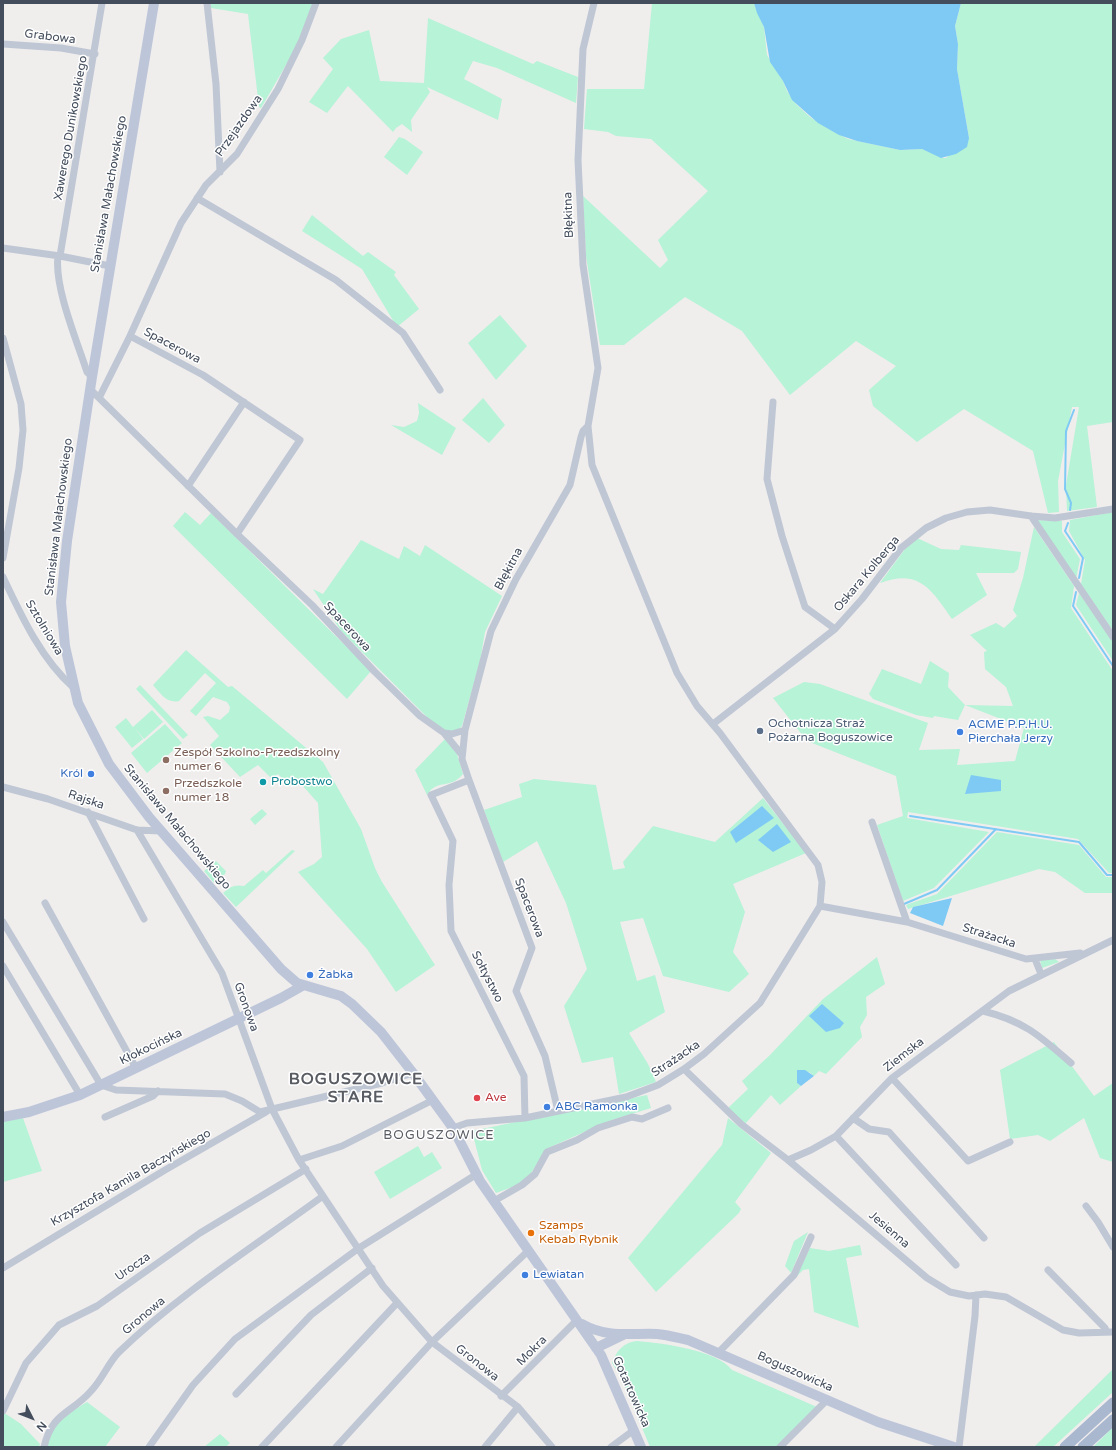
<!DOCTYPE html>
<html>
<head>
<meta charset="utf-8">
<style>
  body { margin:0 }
  #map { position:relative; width:1116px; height:1450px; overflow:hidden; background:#f0eded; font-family:"Varela Round",sans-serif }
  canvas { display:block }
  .frame { position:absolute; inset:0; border:4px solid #434d5c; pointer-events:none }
  .north { position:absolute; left:12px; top:1398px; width:40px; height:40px; -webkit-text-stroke:3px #fff; paint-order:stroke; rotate:132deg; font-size:11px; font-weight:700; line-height:16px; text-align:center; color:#434d5c }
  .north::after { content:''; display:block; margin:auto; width:14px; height:18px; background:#434d5c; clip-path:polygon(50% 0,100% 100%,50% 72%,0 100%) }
</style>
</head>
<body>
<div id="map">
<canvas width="1116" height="1450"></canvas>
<div class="frame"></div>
<div class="north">N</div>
</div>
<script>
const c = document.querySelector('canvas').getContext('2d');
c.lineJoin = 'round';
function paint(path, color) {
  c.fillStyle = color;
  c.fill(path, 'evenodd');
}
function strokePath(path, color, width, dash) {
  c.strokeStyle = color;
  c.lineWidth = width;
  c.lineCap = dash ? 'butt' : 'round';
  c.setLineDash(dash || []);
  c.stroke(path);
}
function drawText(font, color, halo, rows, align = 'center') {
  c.font = font + ' "Varela Round",sans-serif';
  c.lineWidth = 3;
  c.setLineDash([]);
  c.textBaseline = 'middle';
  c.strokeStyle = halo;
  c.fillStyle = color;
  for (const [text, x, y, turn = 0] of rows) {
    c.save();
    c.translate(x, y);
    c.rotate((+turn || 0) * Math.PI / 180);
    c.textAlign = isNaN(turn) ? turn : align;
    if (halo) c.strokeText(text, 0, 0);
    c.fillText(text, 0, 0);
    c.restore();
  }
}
paint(new Path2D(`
  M210,3H314L300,41L261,108L259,107L248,14L211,8Z
  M652,3H754L764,27L767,55L783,81L787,91L796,104L810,117L827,128L848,139L900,150L922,149L943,158H946L969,138L957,69L958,44L955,26L961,3H1113V422L1087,426L1097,507L1067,511L1066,485L1079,407H1072L1058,481L1059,512L1048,513L1033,451L964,409L917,442L873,406L869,390L896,366L856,341L790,395L742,331L685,297L624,345H600L586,256L583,196L660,268L668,260L658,240L708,191L651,139L616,136L608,132L584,129L587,89H644Z
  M428,18L533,64L537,61L578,77L576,103L497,68L473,61L464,79L502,99L498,120L427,87L430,92L411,120L412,132L402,124L396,128L393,132L348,86L327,113L309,102L333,69L323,58L341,39L369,30L380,81L424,83Z
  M399,137L405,139L423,152L407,175L384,157Z
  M312,215L363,256L368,252L396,272L394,275L419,309L397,327L362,269L302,231Z
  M500,315L527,346L496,380L468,343Z
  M483,398L505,425L489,443L462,420Z
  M418,403L456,428L442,455L391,425L404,427L417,421L419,413Z
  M185,512L200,525L211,513L371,671L347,699L173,526Z
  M1113,512V631L1081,584L1085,560L1069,531L1070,520Z
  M1037,520L1062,521V532L1080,559L1076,579Z
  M1034,527L1074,586L1071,608L1113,671V873H1109L1078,839L908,812L907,818L989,832L934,888L903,901L877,825L903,816L896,776L807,741L773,698L804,682L820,684L928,723L919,750L960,749L957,765L1015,761L1024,728L965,705L958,720L934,716L933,718L916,715L873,699L869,694L882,669L921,684L930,661L949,673L948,687L965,705L1013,706L1006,687L985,669L984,652L987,651L970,635L996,623L1004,628L1017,616L1013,610L1023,578Z
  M917,538L941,549L959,550L961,545L1021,552L1018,569L1014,573H976L987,595L952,619C932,590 919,568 880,583L905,549Z
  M361,540L399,559L404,546L420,556L425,545L502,596L485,632L480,661L462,726L456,732L439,729L341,631L313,589L323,594Z
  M1079,593L1113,641V661L1076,605Z
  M186,650L228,687L232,686L323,762L361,829L375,868L382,882L435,965L396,992L367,949L298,872L314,864L322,857L318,803L302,785L290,786L278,774L272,779L258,765L240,777L210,745L219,736L203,717L208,716L220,720L229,712L230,707L227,702L213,697L196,716L190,711L216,683L205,673L179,701C167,704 160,693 153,685Z
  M140,685L188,735L183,739L136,689Z
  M152,710L163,722L144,739L135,728L143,739L132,748L115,727L126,718L133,727Z
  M165,724L182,743L147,773L131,753Z
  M445,739L457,754L463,774C450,790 438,778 427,795L415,770Z
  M534,779L596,785L613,870L625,868L623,862L653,826L715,842L763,798L806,853L733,884L745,912L733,952L749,974L729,992L663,976L643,918L620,922L637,981L655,975L665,1012L629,1033L648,1064L656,1082L619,1094L613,1057L582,1063L564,1006L587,969L566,903L537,841L503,862L484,810L522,797L519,784Z
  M262,809L267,814L255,825L250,819Z
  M997,832L1079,845L1106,877H1113V893H1085L1055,872L1039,869L908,909L906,905L937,894Z
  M292,850L295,851L236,907L223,893C230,887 234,884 244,886L263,870L266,873Z
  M216,861L226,871L225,874L214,883L204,871Z
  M877,957L885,984L866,997L867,1015L860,1027L862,1037L826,1074L819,1071L814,1076L809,1072L797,1083L801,1086L780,1105L771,1095L745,1124L728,1108L748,1089L742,1081L770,1055L823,999Z
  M1055,959L1059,962L1042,968L1040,960Z
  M1054,1042L1094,1096L1113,1083V1162L1100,1158L1084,1118L1050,1141L1038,1135L1010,1139L1000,1070Z
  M647,1095L651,1108L609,1121L546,1149L530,1175L518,1185L496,1193L482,1170L472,1131Z
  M23,1118L42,1171L3,1182V1120Z
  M728,1118L771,1153L735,1202L741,1209L739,1213L656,1292L628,1258L722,1145Z
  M418,1146L424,1157L432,1152L442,1168L390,1199L374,1172Z
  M808,1232L791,1273L785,1266L794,1241Z
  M860,1245L862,1255L846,1258L859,1328L814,1312L809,1269L803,1270L796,1277L810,1248L829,1251Z
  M637,1341C661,1343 717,1350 732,1370L817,1407L798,1427L776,1447H650L621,1377L612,1363C616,1351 624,1342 637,1341Z
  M1113,1369V1392L1053,1447L1035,1446Z
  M87,1402L120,1427L105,1447H47C52,1422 66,1415 87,1402Z
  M3,1412L21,1424L40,1444L39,1447H3Z
  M1113,1427V1447H1093Z
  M220,1434L230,1443L226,1447H204Z`), '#b6f3d7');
paint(new Path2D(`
  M754,3H961L955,26L958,44L957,69L969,138L967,147L956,154L941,158L922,149L900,150L857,141L839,135L818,123L792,100L783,81L770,62L764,27L757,13Z
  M971,775L1001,780V791L965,794Z
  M762,806L774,818L736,843L730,832Z
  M777,824L791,842L773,852L758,840Z
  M952,898L943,926L910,913L913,907Z
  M822,1004L844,1023L840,1028L826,1032L809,1016Z
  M797,1070H805L814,1076L801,1086L797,1083Z`), '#7ecaf5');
strokePath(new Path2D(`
  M1070,510L1071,503L1065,489L1066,431L1074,410
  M1068,523L1065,531L1083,558L1079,578
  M1076,592L1073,606L1113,666
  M910,816L1079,842L1107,875H1113
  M904,904L937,890L996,829`), '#7ecaf5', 2);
strokePath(new Path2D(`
  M207,3L216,84L220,172
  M3,44L61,48L95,54
  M197,198L336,280L403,333L440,390
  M3,248L60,256L110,266
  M58,256C54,287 77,341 87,372L92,377
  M60,256L102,3
  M130,336L203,375L300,440L237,534
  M3,338L21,404L23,430L19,468L3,558
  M90,389L237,534L312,605L374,671L420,716L444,733L452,734L465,730
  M99,398L130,336L181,223L206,185L237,154L278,89L302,40L316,3
  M773,402L767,479L782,536L805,607L835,629
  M188,486L244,402
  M1031,516L1113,637
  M3,577C21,615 41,659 73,687
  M713,724L835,629L862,599L901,548L926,528L946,518L967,512L990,510L1031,516L1055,518L1113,509
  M444,733L462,755
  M469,780L532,948L516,991L545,1056L558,1111
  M3,787L48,799L137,830L161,831
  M88,812L144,919
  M872,822L907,922
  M137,830L222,973L272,1109L299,1160L383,1286L432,1342L518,1407L552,1447
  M45,903L136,1068
  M820,906L907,922L1026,959L1080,953
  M3,922L101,1085L116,1090L225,1094L242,1101L260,1112L382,1083L413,1073
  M1035,959L1041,974
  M3,966L80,1095
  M983,1011C1024,1021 1040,1036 1071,1063
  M684,1069L741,1124L788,1160L927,1278L950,1292L969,1296L985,1294L1006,1297L1063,1330L1079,1333L1113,1332
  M892,1078L968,1161L1010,1142
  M105,1117L153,1096L158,1091
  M525,1118L524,1076L451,931L449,885L453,841L431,795L469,780L462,759L465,730L491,631L516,579L570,485L581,437L583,431L588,426
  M853,1118L869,1129L889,1132L984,1238
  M453,1128L467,1123L525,1118L626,1097L658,1085L684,1069L704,1054L760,1003L820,906L822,882L818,865L720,733L697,706L677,673L592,465L588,426L598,368L583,265L578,160L583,49L594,3
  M836,1136L956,1265
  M299,1160L342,1146L433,1100
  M788,1160L811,1150L836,1136L892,1078L1009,991L1113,940
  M494,1201L522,1185L535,1174L547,1152L577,1140L598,1128L632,1117L642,1119L668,1108
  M1086,1206L1098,1222L1113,1247
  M3,1268L165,1170L266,1112
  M1048,1270L1105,1328L1107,1332
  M718,1353L794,1275L811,1237
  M236,1394L311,1315L372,1268
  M501,1396L577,1320
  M3,1411L26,1363L59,1325L97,1306L200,1233L306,1169
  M44,1447C52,1412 71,1414 91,1391C102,1380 108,1363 119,1352C179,1294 256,1245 323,1196
  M149,1447L193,1385L235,1339L359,1248L477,1174
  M262,1447L397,1303
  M336,1447L432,1342L528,1251
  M485,1447L518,1407
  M611,1447L634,1430
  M780,1447L827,1400
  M959,1447L975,1316L976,1295`), '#bfc7d4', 7);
strokePath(new Path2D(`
  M154,3L92,377L67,541L61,602L65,646L78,703L109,764L149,817L281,969L297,983L341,996L352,1004L381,1032L413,1073L453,1128L480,1181L601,1355L641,1447
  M3,1117L29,1112L80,1095L281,998L304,985
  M582,1324C606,1338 631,1333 657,1334C668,1335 678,1338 688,1340L878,1422L954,1447
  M596,1348L623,1335`), '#bdc6d9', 10);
strokePath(new Path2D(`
  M1065,1447L1113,1403
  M1083,1447L1113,1420`), '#a9b7cf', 11);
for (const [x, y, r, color] of [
  [760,731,4,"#5c6f8a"],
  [960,732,4,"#3f7fe0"],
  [166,760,4,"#8d6e63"],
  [91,774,4,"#3f7fe0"],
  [263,782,4,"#0f9aa8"],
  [166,791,4,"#8d6e63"],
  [310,975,4,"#3f7fe0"],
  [477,1098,4,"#e0444e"],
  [547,1107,4,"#3f7fe0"],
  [531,1233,4,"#e8710a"],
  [525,1275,4,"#3f7fe0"]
]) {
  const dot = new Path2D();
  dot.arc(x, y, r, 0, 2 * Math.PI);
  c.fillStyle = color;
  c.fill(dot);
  strokePath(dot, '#fff', 1.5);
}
drawText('12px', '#434d5c', '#fff', [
  ["Grabowa",50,37,7],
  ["Przejazdowa",239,126,-55],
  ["Xawerego Dunikowskiego",71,128,-80],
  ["Stanisława Małachowskiego",109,194,-80],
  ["Błękitna",569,215,-92],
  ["Spacerowa",172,346,28],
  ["Stanisława Małachowskiego",59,517,-83],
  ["Błękitna",509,569,-62],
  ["Oskara Kolberga",867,574,-50],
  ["Spacerowa",347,627,47],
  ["Sztolniowa",44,628,59],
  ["Rajska",86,800,19],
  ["Stanisława Małachowskiego",177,827,50],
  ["Spacerowa",529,908,69],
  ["Strażacka",989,936,18],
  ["Sołtystwo",487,977,63],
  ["Gronowa",246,1007,70],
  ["Kłokocińska",151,1047,-26],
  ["Ziemska",904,1055,-38],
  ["Strażacka",676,1059,-34],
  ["Krzysztofa Kamila Baczyńskiego",131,1178,-30],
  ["Jesienna",889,1230,41],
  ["Urocza",133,1267,-35],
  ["Gronowa",144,1316,-40],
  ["Mokra",532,1351,-45],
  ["Gronowa",477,1363,38],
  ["Boguszowicka",795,1372,24],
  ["Gotartowicka",631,1392,66]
]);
drawText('12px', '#4e5e75', '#fff', [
  ["Ochotnicza Straż",768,724],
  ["Pożarna Boguszowice",768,738]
], 'left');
drawText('12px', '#366cbe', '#fff', [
  ["ACME P.P.H.U.",968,725],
  ["Pierchała Jerzy",968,739],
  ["Król",83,774,"right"],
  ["Żabka",318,975],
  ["ABC Ramonka",555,1107],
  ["Lewiatan",533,1275]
], 'left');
drawText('12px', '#785e54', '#fff', [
  ["Zespół Szkolno-Przedszkolny",174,753],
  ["numer 6",174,767],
  ["Przedszkole",174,784],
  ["numer 18",174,798]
], 'left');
drawText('12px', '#0d838f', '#fff', [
  ["Probostwo",271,782]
], 'left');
drawText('12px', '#be3a42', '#fff', [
  ["Ave",485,1098]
], 'left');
drawText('12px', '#c56008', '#fff', [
  ["Szamps",539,1226],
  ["Kebab Rybnik",539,1240]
], 'left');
c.letterSpacing = '1px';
drawText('13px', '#595c63', '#fff', [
  ["BOGUSZOWICE",439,1136]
]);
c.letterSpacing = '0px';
c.letterSpacing = '1px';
drawText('bold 16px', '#595c63', '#fff', [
  ["BOGUSZOWICE",356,1080],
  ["STARE",356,1098]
]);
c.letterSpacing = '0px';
</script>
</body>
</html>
